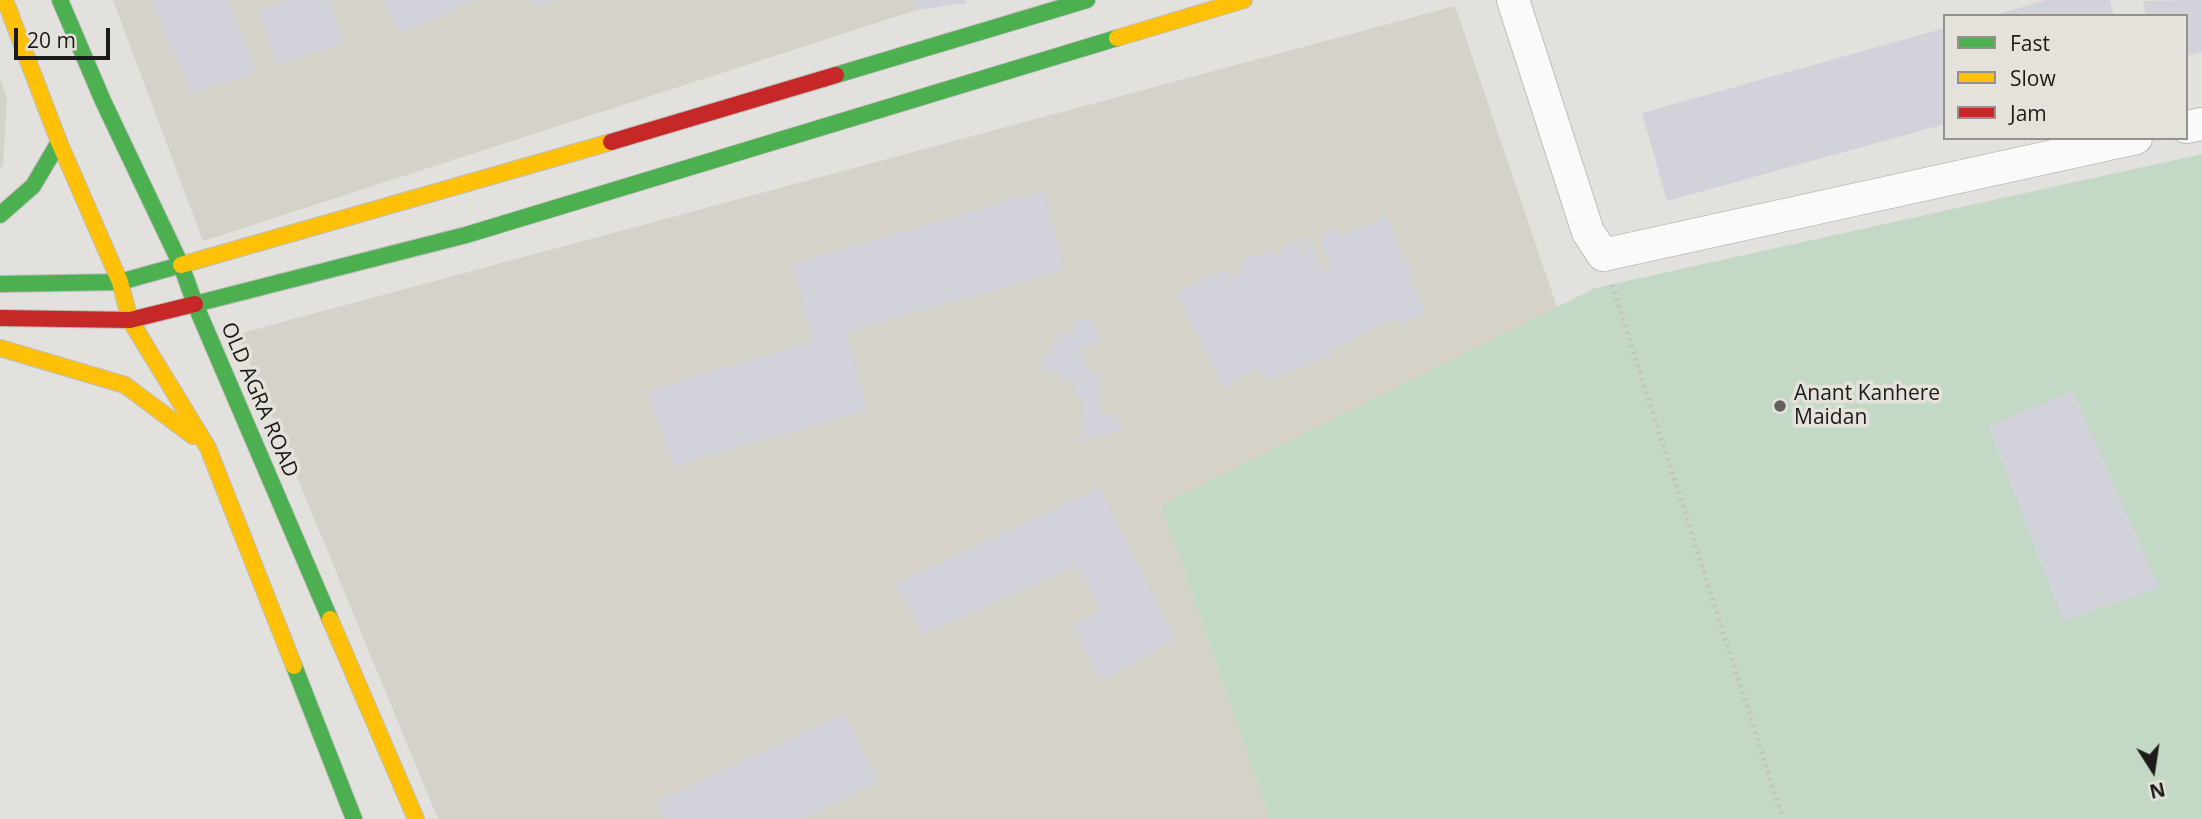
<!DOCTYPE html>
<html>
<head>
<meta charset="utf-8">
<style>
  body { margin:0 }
  #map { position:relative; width:2202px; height:819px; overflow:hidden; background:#e2e1dd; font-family:"Open Sans",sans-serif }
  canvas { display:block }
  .legend { position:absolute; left:1943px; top:14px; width:245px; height:126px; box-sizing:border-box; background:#e4e2db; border:2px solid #94928d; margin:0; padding:9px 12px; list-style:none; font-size:21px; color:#1c1b19 }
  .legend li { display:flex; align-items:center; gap:14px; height:35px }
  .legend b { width:35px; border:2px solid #94928d }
  .north { position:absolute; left:2118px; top:735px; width:70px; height:70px; -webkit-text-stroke:5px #e4e2db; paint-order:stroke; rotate:168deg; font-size:19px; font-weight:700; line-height:28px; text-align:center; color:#1c1b19 }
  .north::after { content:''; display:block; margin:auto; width:24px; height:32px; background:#1c1b19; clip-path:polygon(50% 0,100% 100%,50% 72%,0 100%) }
  .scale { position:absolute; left:14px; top:28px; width:96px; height:32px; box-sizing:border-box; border:4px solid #1c1b19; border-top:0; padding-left:9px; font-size:21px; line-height:24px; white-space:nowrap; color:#1c1b19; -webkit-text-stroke:5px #e4e2db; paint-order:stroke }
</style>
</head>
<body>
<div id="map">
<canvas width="2202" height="819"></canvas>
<ul class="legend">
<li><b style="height:9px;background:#4caf50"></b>Fast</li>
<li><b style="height:9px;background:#ffc107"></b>Slow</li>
<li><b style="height:9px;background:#c62828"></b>Jam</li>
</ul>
<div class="north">N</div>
<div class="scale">20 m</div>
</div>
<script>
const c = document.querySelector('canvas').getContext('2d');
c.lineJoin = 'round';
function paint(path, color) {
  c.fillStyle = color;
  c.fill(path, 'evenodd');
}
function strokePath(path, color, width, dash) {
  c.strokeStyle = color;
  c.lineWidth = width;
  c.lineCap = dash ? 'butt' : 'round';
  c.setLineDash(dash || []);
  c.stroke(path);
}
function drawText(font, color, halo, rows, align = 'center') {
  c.font = font + ' "Open Sans",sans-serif';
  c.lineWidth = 7;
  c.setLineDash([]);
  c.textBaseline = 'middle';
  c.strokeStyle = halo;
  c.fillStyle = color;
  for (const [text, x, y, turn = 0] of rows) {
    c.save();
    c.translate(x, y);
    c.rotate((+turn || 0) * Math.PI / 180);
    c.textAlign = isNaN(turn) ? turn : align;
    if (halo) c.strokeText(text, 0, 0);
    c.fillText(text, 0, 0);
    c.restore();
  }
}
paint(new Path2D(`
  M113,0H947L203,241Z
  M1455,6L1557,307L1161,505L1270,819H438L238,334Z
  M0,78L7,97L3,166L0,168Z`), '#d4d2c9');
paint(new Path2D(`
  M2202,154V819H1270L1161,505L1595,288Z`), '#c4d8c6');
paint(new Path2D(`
  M151,0H228L257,73L191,93Z
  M288,0H329L344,42L277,65L259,10Z
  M382,0H475L401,34Z
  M531,0H554V1L533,6Z
  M913,0H965L966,3L916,10Z
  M2046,0H2110L2114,16H1992Z
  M2202,0V52L2186,56V16H2146L2143,1Z
  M1945,28V124L1667,201L1642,113Z
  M1043,191L1065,270L846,332L867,410L674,466L647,391L814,341L791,264Z
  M1386,216L1412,276L1408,282L1412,285L1426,312L1402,325L1397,317L1334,348L1331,356L1271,379L1257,371L1232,379L1236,385L1223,386L1176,294L1225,269L1229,279L1242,272L1240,262L1249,256L1262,255L1270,248L1275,255L1281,256L1285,246L1299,242L1301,252H1305L1300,241L1308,235L1324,273L1330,270L1328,257L1320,245L1323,235L1335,230L1342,235Z
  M1073,319L1093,320L1100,342L1080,349L1088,372L1098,373L1099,389L1096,391L1103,416L1113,413L1123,430L1070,443L1085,433L1082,418V397L1074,395V380L1062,382L1059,372L1046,374L1042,354L1053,353L1052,340L1059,338L1058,333L1074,332Z
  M2073,391L2159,588L2063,621L1988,426Z
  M1100,488L1176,639L1101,681L1074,626L1100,610L1077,565L924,635L895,584Z
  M844,713L879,781L804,819H665L657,802Z`), '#d2d2da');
const street = new Path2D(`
  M1513,0L1588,232L1603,255L2136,138
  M2186,127L2202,124`);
const fast = new Path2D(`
  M60,0L103,101L181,265
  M836,75L1087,0
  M0,215L33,186L59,142
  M0,284L120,282L181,265L195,304L330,619
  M195,304L466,235L1117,38
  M294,666L354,819`);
const slow = new Path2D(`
  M5,0L59,142L120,282
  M1117,38L1244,0
  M181,265L611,142
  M120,282L130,320L208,448L294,666
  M0,348L125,385L193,436
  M330,619L416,819`);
const jam = new Path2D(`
  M611,142L836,75
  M0,318L130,320L195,304`);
strokePath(street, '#bdbcb9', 34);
strokePath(fast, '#bdbcb9', 18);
strokePath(slow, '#bdbcb9', 18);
strokePath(jam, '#bdbcb9', 18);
strokePath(new Path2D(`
  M1612,285L1783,819`), '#c0c0be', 4.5, [2, 5]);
strokePath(street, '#fbfafa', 32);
strokePath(fast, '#4caf50', 16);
strokePath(slow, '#ffc107', 16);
strokePath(jam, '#c62828', 16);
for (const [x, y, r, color] of [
  [1780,406,7,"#61605e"]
]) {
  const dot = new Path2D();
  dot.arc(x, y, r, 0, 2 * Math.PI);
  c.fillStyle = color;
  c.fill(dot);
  strokePath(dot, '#e4e2db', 2.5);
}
drawText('21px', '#1c1b19', '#e4e2db', [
  ["Anant Kanhere",1794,394],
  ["Maidan",1794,418]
], 'left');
drawText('21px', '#1c1b19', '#e4e2db', [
  ["OLD AGRA ROAD",259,400,67]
]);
</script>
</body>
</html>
